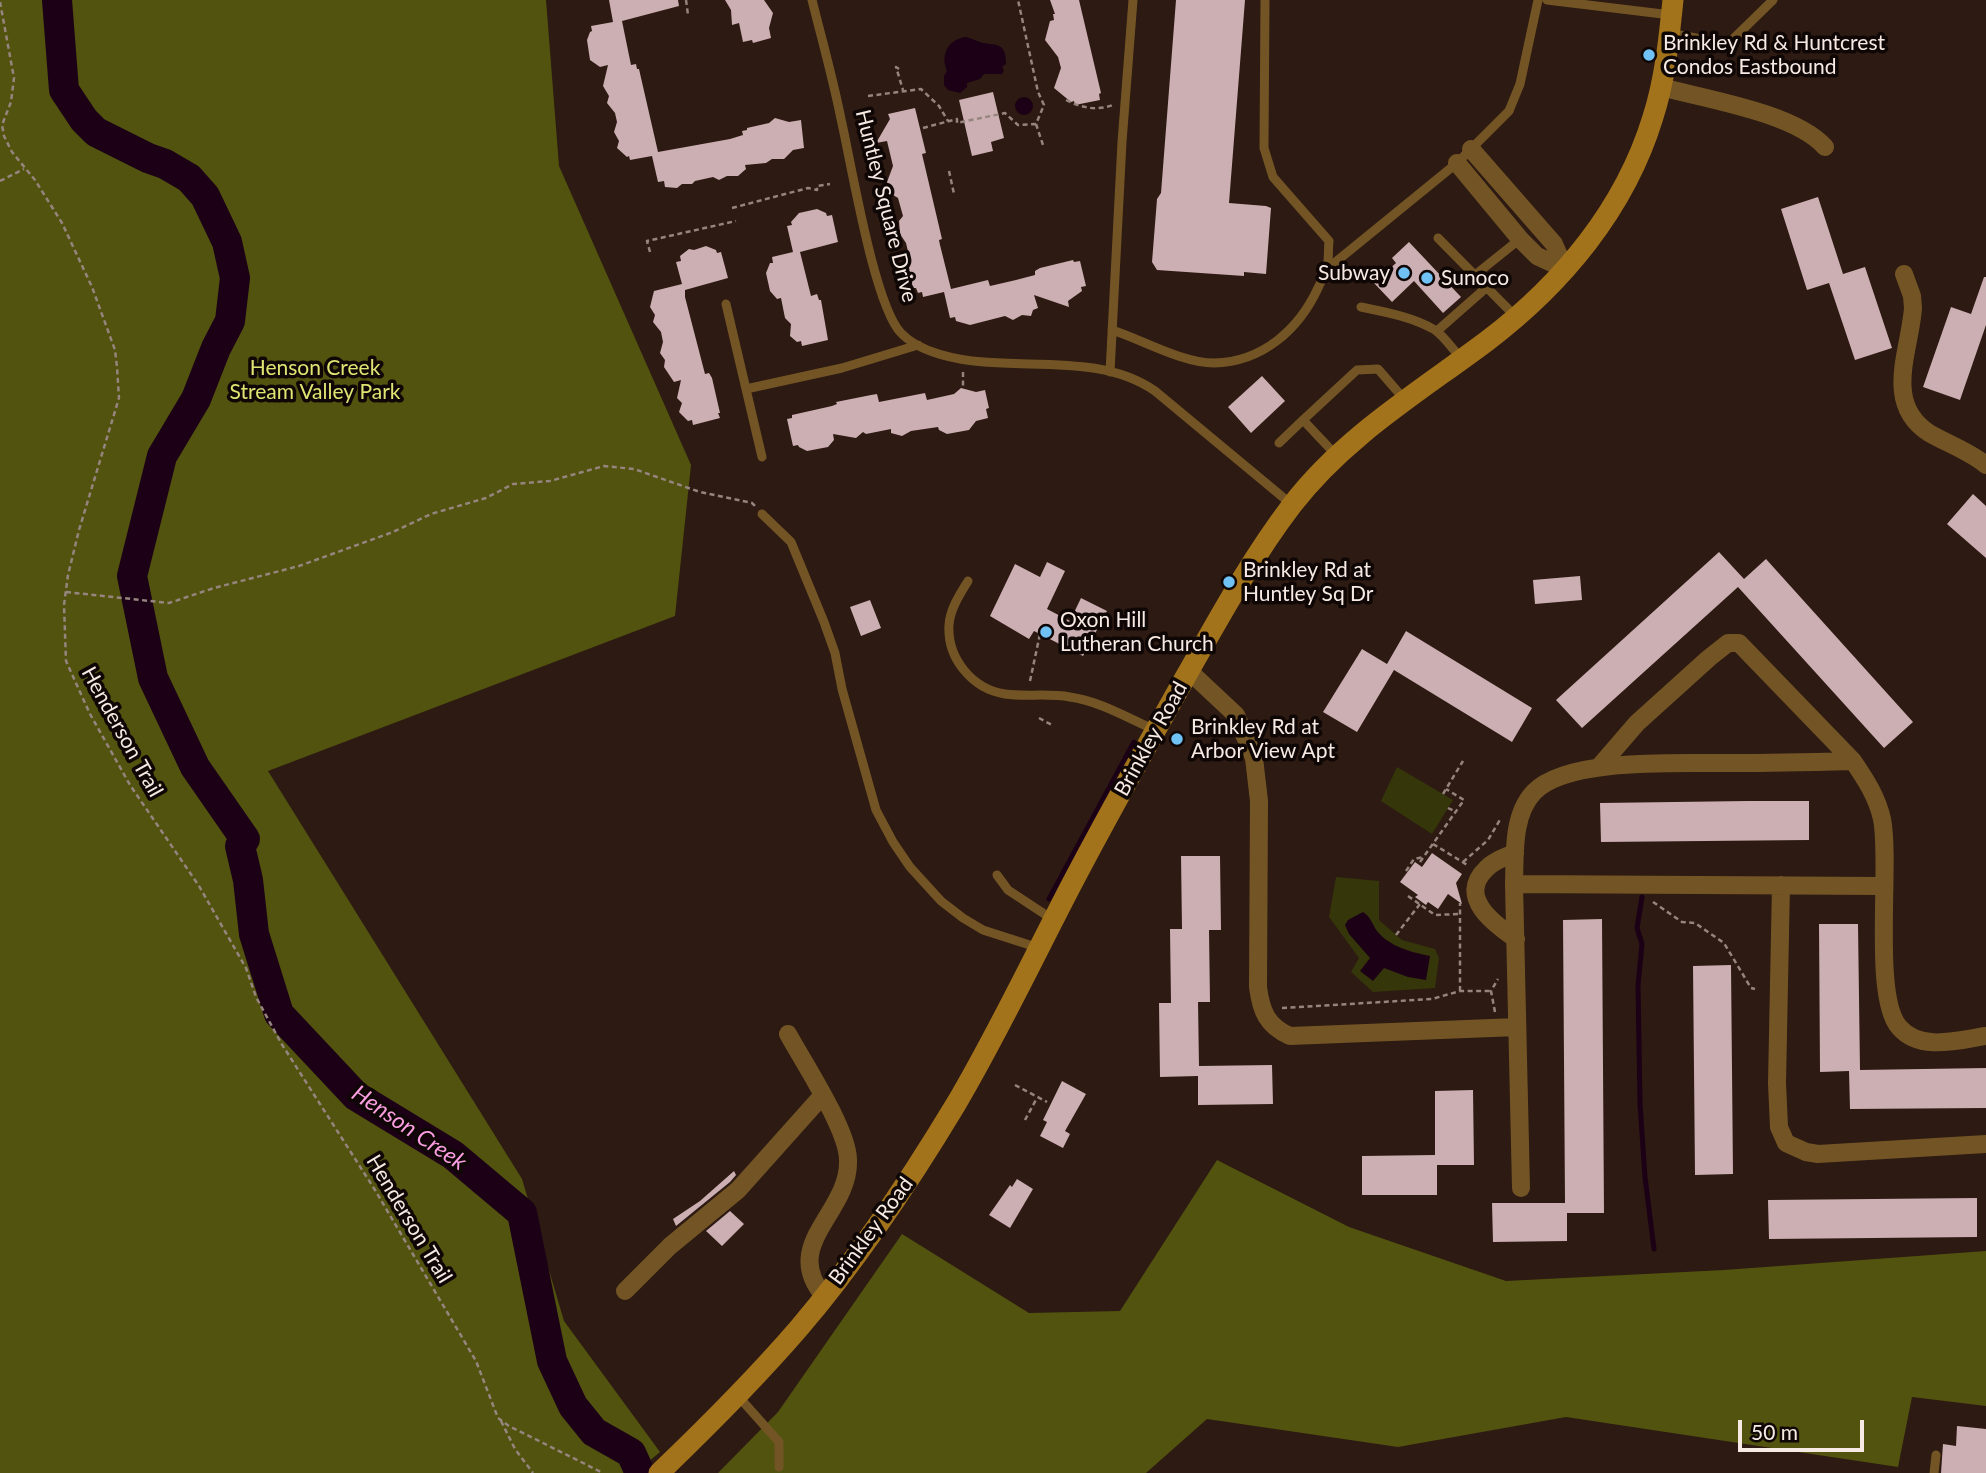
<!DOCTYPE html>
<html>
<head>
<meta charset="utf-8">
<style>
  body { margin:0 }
  #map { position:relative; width:1986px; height:1473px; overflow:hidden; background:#2d1a12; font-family:Lato,sans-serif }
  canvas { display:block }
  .scale { position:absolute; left:1738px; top:1420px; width:126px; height:32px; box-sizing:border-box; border:4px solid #f7eae4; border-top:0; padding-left:9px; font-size:21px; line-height:24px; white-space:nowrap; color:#f7eae4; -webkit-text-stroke:5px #0f0705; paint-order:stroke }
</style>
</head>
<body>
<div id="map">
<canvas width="1986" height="1473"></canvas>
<div class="scale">50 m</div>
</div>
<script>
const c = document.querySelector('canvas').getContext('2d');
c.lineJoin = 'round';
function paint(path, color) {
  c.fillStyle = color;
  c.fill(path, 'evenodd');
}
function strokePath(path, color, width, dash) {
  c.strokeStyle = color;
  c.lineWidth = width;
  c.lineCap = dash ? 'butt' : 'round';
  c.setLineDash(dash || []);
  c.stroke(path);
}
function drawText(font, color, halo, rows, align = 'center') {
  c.font = font + ' Lato,sans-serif';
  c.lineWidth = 7;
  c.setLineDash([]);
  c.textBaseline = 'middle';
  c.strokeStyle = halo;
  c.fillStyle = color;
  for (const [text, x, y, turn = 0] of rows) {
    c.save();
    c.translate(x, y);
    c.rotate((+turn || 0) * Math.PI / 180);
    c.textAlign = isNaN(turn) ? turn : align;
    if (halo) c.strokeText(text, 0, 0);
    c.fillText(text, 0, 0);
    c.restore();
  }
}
paint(new Path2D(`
  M1397,767L1453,800L1432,834L1381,801Z
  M1336,877L1379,881V920L1402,940L1435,949L1439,958L1435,988L1373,992L1351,972L1359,958L1329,917Z`), '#35360a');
paint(new Path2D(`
  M0,0H546L559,166L691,465L675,616L268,771L522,1179L564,1321L660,1452L635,1473H0Z
  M1217,1160L1349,1227L1506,1281L1724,1270L1986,1251V1406L1912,1397L1898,1467L1566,1417L1398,1447L1207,1419L1146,1473H718L778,1412L902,1234L1029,1313L1120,1311Z`), '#52530f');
paint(new Path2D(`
  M966,37C972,38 978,42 983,43C999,45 1006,44 1006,64L1002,67L1004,70L1002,74H984L980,79L967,83V87L960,93L948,90L944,85V76L947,71C940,55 948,39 966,37Z
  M1015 106a9 9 0 1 1 18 0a9 9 0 1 1-18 0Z
  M1363,912C1371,917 1372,924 1377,931C1390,947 1411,952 1430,956L1426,980L1408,977L1384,968L1373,981L1360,971L1370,958L1349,934L1345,925L1348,920Z`), '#1c0116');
strokePath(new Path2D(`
  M1642,897L1637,928L1642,944L1638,985L1640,1104L1645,1177L1654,1249
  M1049,899L1134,742`), '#1c0116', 5);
strokePath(new Path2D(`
  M57,0L64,90L84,120L96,132L148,158L165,164L189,178L205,196L227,242L235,278L230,321L216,348L196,399L162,456L132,576L153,678L195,767L245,839L240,846L248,880L254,934L279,1014L356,1096L453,1155L522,1213L552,1361L573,1406L594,1432L631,1453L640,1473`), '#1c0116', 30);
paint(new Path2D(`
  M609,0H678L679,6L622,21L631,65L636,64L637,69H639L658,152L730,139L743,135L742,131L747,130V128L769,123L775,118L789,122L801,120L804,148L793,150L784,159H772L766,163L745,165L746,169L738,176H727L719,180L713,177L695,181L692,184H682L677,188L665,187L664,181L658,182L652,156L630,160L629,156L627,157L617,148L619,141L614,132L617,122L615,113L607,103L609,96L603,86L608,65L600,67L590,60L587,40L590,32L592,31L591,26L613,22Z
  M725,0H764L773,13L769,28L771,38L753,43L752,40L743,42L739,23L732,25L731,10Z
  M1050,0H1079L1101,93L1099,94L1100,100L1075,105L1074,101L1071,102L1054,88L1061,68L1058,57L1045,40L1050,21L1054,20L1053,14H1055Z
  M1176,0H1245L1229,203L1266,206L1271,208L1266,274L1244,272V276L1157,270L1152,262L1157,199L1161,193Z
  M993,92L1004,138L991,142L993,151L972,156L959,100Z
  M915,108L926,153L922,154L942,239L939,240L940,245L951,289L988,280L990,286L1016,280L1035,275V271L1040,268L1073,260L1074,262L1080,261L1086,286L1081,287L1082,291L1068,301L1069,307L1034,295L1038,308L1033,310L1031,316L1022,315L1013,320L1005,316L970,325L956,321L955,317L950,318L944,292L923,297L922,292L918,293L916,288H913L911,279L903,281L910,260L906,243L900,234L899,221L903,216L898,198L893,195L887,182L893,166L887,141L876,143L890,119L888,114Z
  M1818,197L1843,274L1865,267L1892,348L1855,360L1829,283L1807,290L1781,209Z
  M817,209L826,213L827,216L832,215L838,242L800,252L811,296L817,294L819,300H821L828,340L802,346L801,341L797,342L790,336L791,324L785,318L781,298L777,299L770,291L766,273L770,263H773L772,257L793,252L787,226L792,225L791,222L799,213Z
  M1409,242L1461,297L1443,313L1414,281L1392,302L1374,283L1396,263L1392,258Z
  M706,246L716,250L717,253L721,252L728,278L685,290V297L705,374L709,373L712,378L720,413H718L720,418L693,425L692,420L688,421L679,412L682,403L677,398L681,380L674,382L664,367L665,360L660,353L663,342L661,332L653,322L655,315L650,307L654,291L682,284L676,262L681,261L680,256L689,249L694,250Z
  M1984,277H1986V325L1960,400L1923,387L1951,307L1971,314Z
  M1262,376L1285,401L1251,433L1228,407Z
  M961,388L976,392L985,390L989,408L986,409L988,418L976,421L969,430L947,434L939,430L938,427L911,431L902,436L891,433V429L866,434L863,432L856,438L833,434L834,440L828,447L807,451L799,447L798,445L793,446L787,419L792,418V415L832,406L837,404L836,402L871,395L877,394L879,402L925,393L927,400L954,394Z
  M1973,494L1986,506V558L1947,524Z
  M1719,552L1744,579L1766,559L1913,722L1884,748L1738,587L1582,728L1556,700Z
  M1047,562L1065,571L1047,609L1070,621L1081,598L1107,611L1083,656L1034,631L1029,639L990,616L1015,564L1040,577Z
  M1580,576L1582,600L1535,604L1533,580Z
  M870,600L881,628L861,636L850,607Z
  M1406,631L1532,708L1512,742L1394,670L1357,732L1323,712L1362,649L1387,664Z
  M1748,801H1809V840L1601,842L1600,803Z
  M1432,853L1462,874L1456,883L1462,904L1448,894L1438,909L1428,902L1426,905L1415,897L1418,895L1400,882L1415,862L1422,867Z
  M1181,856H1220L1221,930H1209L1210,1002H1198L1199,1066L1272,1065L1273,1104L1198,1105V1076L1160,1077L1159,1003H1171L1170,929H1182Z
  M1602,919L1604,1213H1567V1241L1493,1242L1492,1203H1565L1563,920Z
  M1819,924H1858L1860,1070L1986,1068V1108L1850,1109L1849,1071L1820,1072Z
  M1731,965L1733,1174L1695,1175L1693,966Z
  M1062,1081L1086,1094L1065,1131L1070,1134L1063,1148L1040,1136L1047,1122L1043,1120Z
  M1473,1090L1474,1165H1437V1195H1362V1156L1435,1155V1091Z
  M734,1171L736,1175L730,1182L676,1226L673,1219L700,1201Z
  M1017,1179L1033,1189L1010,1228L989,1215L1010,1185L1012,1187Z
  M1977,1198V1237L1769,1239L1768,1200Z
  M730,1211L744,1224L722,1246L706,1231Z
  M1957,1426L1986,1429V1473H1941L1943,1444L1956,1446Z`), '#cbafb2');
strokePath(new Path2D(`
  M686,0L688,15
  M0,2L14,78L11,102L2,125L4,136L12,152L35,180L62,223L92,287L115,350L117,367L119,398L79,530L68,575L64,605L66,661L90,714L130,785L199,886L246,968L256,997L281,1043L375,1190L476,1361L498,1418L509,1426L603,1473
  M899,69L896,67L903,90
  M868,96L921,89L939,106L948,121
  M1066,100C1082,108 1096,111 1113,105
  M1036,124L1044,148
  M923,128L957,119V123L1005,113L1018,125L1036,124L1044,105L1038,92L1018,0
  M949,171L954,194
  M0,181L24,169
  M732,208L808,188L817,190V186L830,184
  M650,252L647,241L736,221
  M963,372V389
  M66,592L169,603L214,588L299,566L393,532L431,514L486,498L513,484L550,481L604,466L634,469L700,492L752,503L755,506
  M1030,681L1040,634
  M1039,718L1052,725
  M1443,794L1463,761
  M1448,808L1456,812
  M1433,844L1469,866
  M1420,862L1464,800L1446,789
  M1463,862L1488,840L1501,818
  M1406,871L1414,859L1423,857
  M1408,896L1435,915L1459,914
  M1653,902L1682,922L1695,923L1724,943L1751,988L1755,989
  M1396,935L1420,904
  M1460,991V903
  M1282,1008L1432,999L1460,991H1491
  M1495,1012L1491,991L1498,979
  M1015,1085L1047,1102
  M1025,1120L1037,1098
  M501,1421L515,1449L533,1473`), '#95857e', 2.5, [5, 3.5]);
strokePath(new Path2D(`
  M812,0C822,40 833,79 841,119C851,162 874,305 901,333C920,353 957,360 984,362C1041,367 1106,357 1155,391L1291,504
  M1547,0L1671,15
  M1669,33L1728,44L1773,0
  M1438,238L1516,317
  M1327,269L1457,163L1509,111L1520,84L1538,0
  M1475,275L1520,239
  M726,304L762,457
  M1361,307C1385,312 1413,317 1435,330C1445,337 1453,350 1461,358
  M1112,330C1143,340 1182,363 1214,363C1263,362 1299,329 1318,288C1321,281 1325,275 1327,268C1329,259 1328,250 1329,241L1273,177L1264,148L1265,0
  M1437,331L1487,287
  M1110,372L1122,142L1133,0
  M746,389L842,368L918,345
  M1279,443L1303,420
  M1336,455L1303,420L1357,370L1378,369L1405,400
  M762,514L791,542L824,622L835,653L842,689L876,810L893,842L910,867L941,901L963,918L983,930L1039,948
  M968,581C960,594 950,609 949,625C947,658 972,689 1005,694C1026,697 1048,693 1070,697C1099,701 1128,718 1155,730
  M997,875L1008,890L1052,919
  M738,1396L779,1442V1467
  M1934,1473L1936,1455`), '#735525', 9);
strokePath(new Path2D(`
  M1661,87C1706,99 1795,113 1825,147
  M1471,149L1554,244L1565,269
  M1457,163L1520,239L1537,256L1565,269
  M1904,274L1912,296L1913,308C1910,351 1883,403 1929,433C1948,444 1969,451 1986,465
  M1189,671L1236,715L1254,758L1259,801L1258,987C1261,1011 1267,1026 1290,1036L1517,1027
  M1599,767L1637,723L1709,658L1728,643H1739L1853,761C1866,780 1877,797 1882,819C1891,864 1872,996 1899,1027C1920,1052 1959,1040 1986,1036
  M1515,853C1505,857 1493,861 1486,869C1457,897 1494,924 1516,939
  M1514,884L1883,886
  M1781,885L1777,1083L1779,1127L1786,1143L1806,1152L1818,1154L1986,1144
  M788,1034C804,1063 848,1130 848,1160C850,1213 780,1244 824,1296
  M1521,1188L1514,884C1515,854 1512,815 1534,792C1569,756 1687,764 1736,763C1775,763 1814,762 1853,761
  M625,1291L670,1246L738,1190L822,1096`), '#735525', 18);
strokePath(new Path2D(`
  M659,1473C707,1427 755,1379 799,1328C858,1259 909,1182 956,1104C995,1038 1028,969 1063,901C1102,825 1144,751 1186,676C1219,618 1251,559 1292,505C1344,437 1419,392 1487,341C1562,284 1625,209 1653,117C1665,80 1669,39 1673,0`), '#a2731b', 21);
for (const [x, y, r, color] of [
  [1649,55,7,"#70c1f4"],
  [1404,273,7,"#70c1f4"],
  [1427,278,7,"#70c1f4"],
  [1229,582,7,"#70c1f4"],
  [1046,632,7,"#70c1f4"],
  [1177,739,7,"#70c1f4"]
]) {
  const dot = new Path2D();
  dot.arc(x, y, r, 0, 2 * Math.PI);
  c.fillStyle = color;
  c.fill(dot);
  strokePath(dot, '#0f0705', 2.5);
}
drawText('21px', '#f7eae4', '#0f0705', [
  ["Brinkley Rd & Huntcrest",1663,43],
  ["Condos Eastbound",1663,67],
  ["Subway",1390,273,"right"],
  ["Sunoco",1441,278],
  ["Brinkley Rd at",1243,570],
  ["Huntley Sq Dr",1243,594],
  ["Oxon Hill",1060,620],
  ["Lutheran Church",1060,644],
  ["Brinkley Rd at",1191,727],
  ["Arbor View Apt",1191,751]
], 'left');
drawText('21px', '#f7eae4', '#0f0705', [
  ["Huntley Square Drive",886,206,76],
  ["Henderson Trail",122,732,61],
  ["Brinkley Road",1151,739,-61],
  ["Henderson Trail",409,1219,59],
  ["Brinkley Road",871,1231,-54]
]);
drawText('21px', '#e0e472', '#0f0705', [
  ["Henson Creek",315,368],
  ["Stream Valley Park",315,392]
]);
drawText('italic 23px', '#fa9de1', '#0f0705', [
  ["Henson Creek",409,1128,34]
]);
</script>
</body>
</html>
